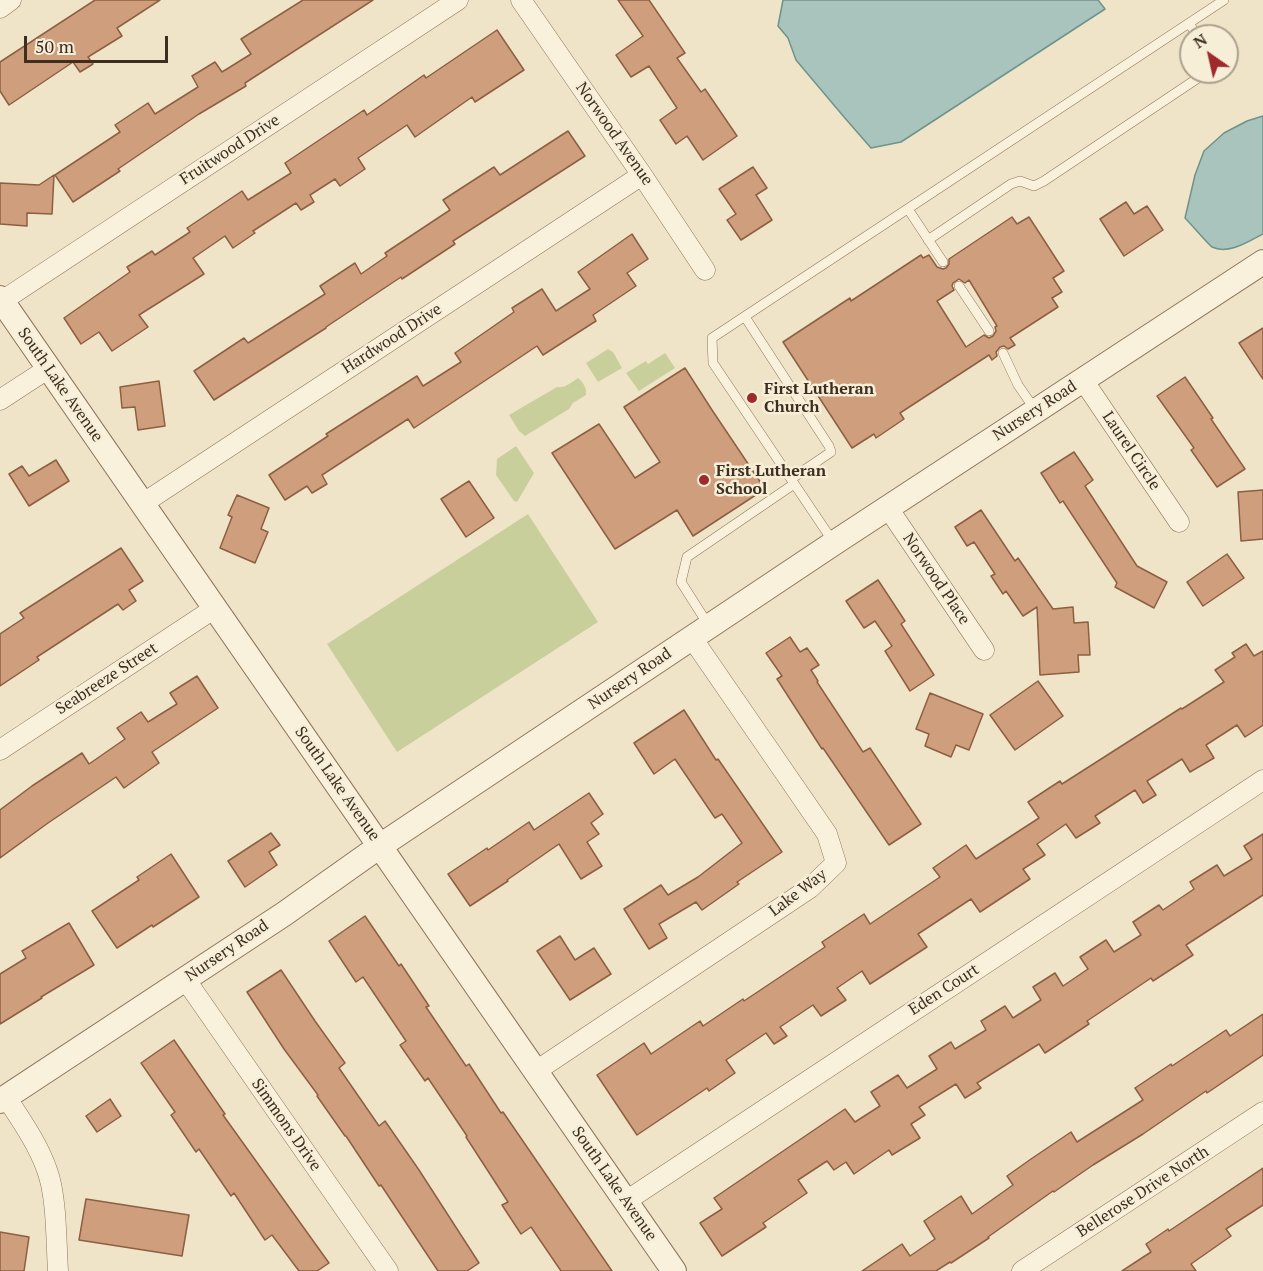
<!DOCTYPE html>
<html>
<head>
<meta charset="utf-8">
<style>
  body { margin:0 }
  #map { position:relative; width:1263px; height:1271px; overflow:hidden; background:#f0e4c8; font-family:"PT Serif",serif }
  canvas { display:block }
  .north { position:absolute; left:1179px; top:24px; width:60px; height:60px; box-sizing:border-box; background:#f7eed8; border:2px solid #ada18e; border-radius:50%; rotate:326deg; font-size:16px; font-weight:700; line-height:24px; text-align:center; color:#3d2e20 }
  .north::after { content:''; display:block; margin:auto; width:21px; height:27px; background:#9e2a2b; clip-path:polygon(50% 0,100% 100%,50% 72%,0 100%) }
  .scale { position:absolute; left:24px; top:36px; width:144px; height:27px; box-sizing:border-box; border:3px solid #3d2e20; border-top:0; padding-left:8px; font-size:18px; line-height:21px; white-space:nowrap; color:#3d2e20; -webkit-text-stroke:4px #f7eed8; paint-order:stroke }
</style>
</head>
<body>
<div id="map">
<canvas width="1263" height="1271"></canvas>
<div class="north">N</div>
<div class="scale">50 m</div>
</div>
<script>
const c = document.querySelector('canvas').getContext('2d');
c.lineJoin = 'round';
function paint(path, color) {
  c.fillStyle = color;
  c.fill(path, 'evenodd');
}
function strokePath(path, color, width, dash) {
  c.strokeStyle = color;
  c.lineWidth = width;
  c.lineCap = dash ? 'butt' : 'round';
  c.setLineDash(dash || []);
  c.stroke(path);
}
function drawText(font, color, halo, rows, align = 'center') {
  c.font = font + ' "PT Serif",serif';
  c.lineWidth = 5;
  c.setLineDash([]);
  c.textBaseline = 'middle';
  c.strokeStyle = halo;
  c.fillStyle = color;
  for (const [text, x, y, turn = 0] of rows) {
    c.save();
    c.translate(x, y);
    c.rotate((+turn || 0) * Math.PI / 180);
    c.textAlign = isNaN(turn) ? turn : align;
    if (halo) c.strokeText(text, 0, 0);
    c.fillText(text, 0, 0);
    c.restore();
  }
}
paint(new Path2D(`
  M608,349L613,352L622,368L598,382L586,363Z
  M665,353L675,368L639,391L626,373L646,361L648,364Z
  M578,378C583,382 587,388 586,395L573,403L569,409L525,436L519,431L509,415L557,387C564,389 572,382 578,378Z
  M516,446L534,473L517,502L514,501L496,475L497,459Z
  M528,514L598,622L397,752L327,644Z`), '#c9cf9b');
const water = new Path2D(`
  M783,0H1098L1105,9L901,142L871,148L844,117L796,60L788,38L778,26Z
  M1263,116V234C1249,241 1229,255 1212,247C1208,244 1190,223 1185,218L1195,175L1204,151L1224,133L1247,121Z`);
paint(water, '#a9c4bc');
strokePath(water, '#6f938a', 1.5);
const building = new Path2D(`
  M95,0H160L117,28L122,36L88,57L93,64L80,72L73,62L9,105L0,91V62Z
  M303,0H373L245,83L246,86L199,114L118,169L120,171L73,202L55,175L120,132L115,125L148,103L155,114L198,87L192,76L215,62L222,72L251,54L241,39Z
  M618,0H649L685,53L677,58L701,92L705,89L737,136L703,160L687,136L676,144L660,120L677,108L649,66L631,77L616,55L643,36Z
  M497,30L524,70L475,102L472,97L415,137L407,125L358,158L365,169L340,186L335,179L310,195L314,202L301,210L296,203L253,231L255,233L233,248L225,236L193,258L204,274L139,315L148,327L112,351L99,332L81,344L64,318L130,272L127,267L152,251L155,255L190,232L187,228L242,191L248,200L291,173L285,163L364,110L367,115L424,75L426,78Z
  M568,131L585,156L453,241L455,244L402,279L401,277L326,327V328L214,400L194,371L244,338L248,343L325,294L320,286L355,263L361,274L387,256L385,253L450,210L443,200L494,167L500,175Z
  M753,167L767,188L756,195L772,220L741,240L727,220L736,214L719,189Z
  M54,175L52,214L27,213V226L0,224V183L39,185Z
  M1126,202L1134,214L1147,206L1163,230L1124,256L1100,219Z
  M1012,217L1017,224L1029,217L1064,271L1053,278L1062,292L1052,298L1058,307L1010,338L1015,345L1008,349L1004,346L1000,347L996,352L997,356L992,360L989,355L900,413L904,419L876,438L874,434L852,448L783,342L850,298L851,301L921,255L923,258L929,255L937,267L943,269L946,268L949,264V259ZM959,279L965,283L969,280L997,326L995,327L996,331L993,336L989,338L984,335L966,347L937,301L954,290L952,286L953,283Z
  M632,234L648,259L627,273L636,286L593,315L596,321L543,355L537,346L414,428L408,419L322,475L327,484L312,493L307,486L285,500L269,475L328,436L326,434L417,376L423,386L461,362L455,353L514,312L512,308L542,289L556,311L590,289L578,272Z
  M1263,328V379L1239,343Z
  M685,368L712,410L765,489L693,536L677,510L615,549L552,453L599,424L635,478L660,462L624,407Z
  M1185,377L1213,418L1211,419L1245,469L1217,487L1191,450L1194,448L1157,396Z
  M159,381L165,426L138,430L135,407L122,408L120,387Z
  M1074,452L1093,480L1085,486L1137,566L1167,582L1154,608L1115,587L1117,583L1063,501L1060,503L1041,473Z
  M56,460L69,481L29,506L9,474L22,466L29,476Z
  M469,481L494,518L466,537L441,499Z
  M1263,490V539L1241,541L1238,492Z
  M237,495L269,508L261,529L268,532L255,563L220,548L232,517L228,515Z
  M981,510L1015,561L1018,558L1053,609L1073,607L1074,623L1088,622L1090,655H1078L1079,672L1040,675L1037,607L1023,616L1006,591L1003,594L991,576L995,574L974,542L967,546L955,527Z
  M121,548L143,581L129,590L136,601L123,610L118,604L37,657L39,660L0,686V634L24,618L20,613Z
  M1227,554L1244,578L1203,606L1187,582Z
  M878,580L905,621L901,624L934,675L910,691L885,651L892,646L875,621L864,628L846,601Z
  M790,637L800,652L807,648L819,665L811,670L818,681L817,682L863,752L870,748L921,824L889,845L823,748L822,749L777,679L782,676L766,653Z
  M1246,644L1254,656L1263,651V725L1245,737L1237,725L1206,745L1214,758L1190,772L1182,759L1147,781L1156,795L1143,803L1135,790L1095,816L1100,823L1076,838L1066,824L1037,844L1045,855L1023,869L1030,879L980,912L971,899L918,934L927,947L870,984L862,971L837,988L846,1000L821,1016L813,1005L780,1027L787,1036L774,1044L766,1033L726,1060L735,1073L709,1091L707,1088L637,1135L597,1075L644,1043L651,1054L700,1021L703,1026L743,999L744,1001L825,947L822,942L864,914L870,924L940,877L933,868L966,845L976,859L1039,818L1028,802L1060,781L1062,784L1181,708L1182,709L1224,682L1215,670L1235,657L1232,653Z
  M197,676L218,708L152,752L159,763L124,788L116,777L48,823L0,858V810L32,786L82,753L89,764L125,739L117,728L141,712L148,722L177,704L170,693Z
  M1038,681L1063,716L1015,750L990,715Z
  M930,693L983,714L969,750L956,745L951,757L925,746L929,734L916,729Z
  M684,710L716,760L718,759L782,852L737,882L739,884L702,910L696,902L659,924L667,938L649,949L624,909L661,885L668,895L698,877L742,843L722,814L715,818L675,759L654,774L634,743Z
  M589,793L603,814L591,823L599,834L587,842L602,866L581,879L559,844L507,880L508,881L470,906L448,874L487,848L488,850L529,822L534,830Z
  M271,833L280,845L269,852L277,865L245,887L228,861Z
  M1263,834V895L1186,945L1193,955L1153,981L1151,978L1087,1021L1089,1024L1045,1053L1039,1044L977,1083L981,1088L965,1098L956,1084L919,1107L925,1115L911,1124L920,1138L892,1155L889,1150L854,1174L846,1162L834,1170L827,1161L798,1180L807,1193L763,1223L766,1227L722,1256L700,1223L722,1209L714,1198L845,1109L855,1122L880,1106L871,1092L898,1075L907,1088L937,1069L929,1056L951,1042L955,1049L986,1030L981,1021L1005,1006L1013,1018L1041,1000L1033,987L1055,973L1063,986L1088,969L1080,957L1106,940L1114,952L1141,935L1133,922L1159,905L1163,910L1194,889L1190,882L1217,865L1224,876L1252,859L1244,846Z
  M171,854L199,897L153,927L152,925L117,948L92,911L139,880L137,877Z
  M365,916L399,966L401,964L429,1006L426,1007L466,1066L469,1064L501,1113L503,1112L612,1271H561L531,1227L521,1234L502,1205L508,1202L466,1137L467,1136L428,1078L425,1081L400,1045L406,1041L363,977L356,982L329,941Z
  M69,923L94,965L41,997L42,998L0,1024V974L26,958L22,951Z
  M560,936L575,960L594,948L611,974L570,1000L537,951Z
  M281,970L315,1021L345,1063L339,1068L379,1126L385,1121L419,1170L479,1263L467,1271H438L381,1185L379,1186L346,1136H345L317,1096L318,1095L284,1049L247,992Z
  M1263,1014V1055L1207,1093L1206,1091L1143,1134L1093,1165L1054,1192L1053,1191L988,1237L989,1238L951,1263L950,1262L936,1271H862L902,1244L910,1256L935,1239L924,1221L961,1196L972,1214L1013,1185L1007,1176L1031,1159L1071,1132L1077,1142L1143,1100L1135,1088L1171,1064L1172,1066L1226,1030L1230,1036Z
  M174,1040L225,1114L223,1115L329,1263L317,1271H299L272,1235L265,1240L234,1193L231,1196L199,1149L196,1152L171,1115L175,1112L141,1063Z
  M110,1099L121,1116L97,1132L86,1116Z
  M1263,1168V1205L1226,1229L1231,1236L1191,1264L1196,1271H1122L1151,1252L1146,1244L1168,1229L1169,1231Z
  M86,1199L189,1215L182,1256L79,1240Z
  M0,1232L29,1237L24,1271H0Z`);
paint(building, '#cf9f7d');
strokePath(building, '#8d5f41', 1.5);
const service = new Path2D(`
  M1189,23L1197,36
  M908,209L943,262
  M928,240L1011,184L1020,181L1034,186L1044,181L1207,72
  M959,286L989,331
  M745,317L829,446L831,452L791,479
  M1003,353L1018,385L1036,411
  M834,543L713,363L712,338L1224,0
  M709,626L681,582L687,557L794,484`);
const minor = new Path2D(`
  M521,0L642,175L705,270
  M0,8L11,0
  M2,301L458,0
  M1083,380L1179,522
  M0,400L49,368
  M142,504L642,175
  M888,508L984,650
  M0,750L215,608
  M185,979L388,1271
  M536,1071L810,888L836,863L827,834L692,638
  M6,1097C21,1120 38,1144 47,1170C57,1197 56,1241 58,1271
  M626,1201L1263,780
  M1022,1271L1263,1112`);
const tertiary = new Path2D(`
  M0,298L674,1271
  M0,1101L284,914L380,846L834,543L1263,262`);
strokePath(service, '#8d765c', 10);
strokePath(minor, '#8d765c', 21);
strokePath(tertiary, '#8d765c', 26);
strokePath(service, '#faf1dc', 9);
strokePath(minor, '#faf1dc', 20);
strokePath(tertiary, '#faf1dc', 24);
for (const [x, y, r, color] of [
  [752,398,6,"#9e2a2b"],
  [704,480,6,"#9e2a2b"]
]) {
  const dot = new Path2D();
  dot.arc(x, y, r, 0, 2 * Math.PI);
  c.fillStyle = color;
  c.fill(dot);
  strokePath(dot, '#f7eed8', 2);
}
drawText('16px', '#3d2e20', '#f7eed8', [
  ["Norwood Avenue",614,134,55],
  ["Fruitwood Drive",230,150,-33],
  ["Hardwood Drive",392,339,-33],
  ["South Lake Avenue",60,385,55],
  ["Nursery Road",1035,411,-33],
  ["Laurel Circle",1131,451,56],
  ["Norwood Place",936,579,56],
  ["Seabreeze Street",107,679,-33],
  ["Nursery Road",630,679,-34],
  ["South Lake Avenue",337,784,55],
  ["Lake Way",798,893,-37],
  ["Nursery Road",227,951,-34],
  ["Eden Court",944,990,-33],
  ["Simmons Drive",286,1125,55],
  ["South Lake Avenue",614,1184,55],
  ["Bellerose Drive North",1143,1192,-33]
]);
drawText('bold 16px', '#3d2e20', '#f7eed8', [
  ["First Lutheran",764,389],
  ["Church",764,407],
  ["First Lutheran",716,471],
  ["School",716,489]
], 'left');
</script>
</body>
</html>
